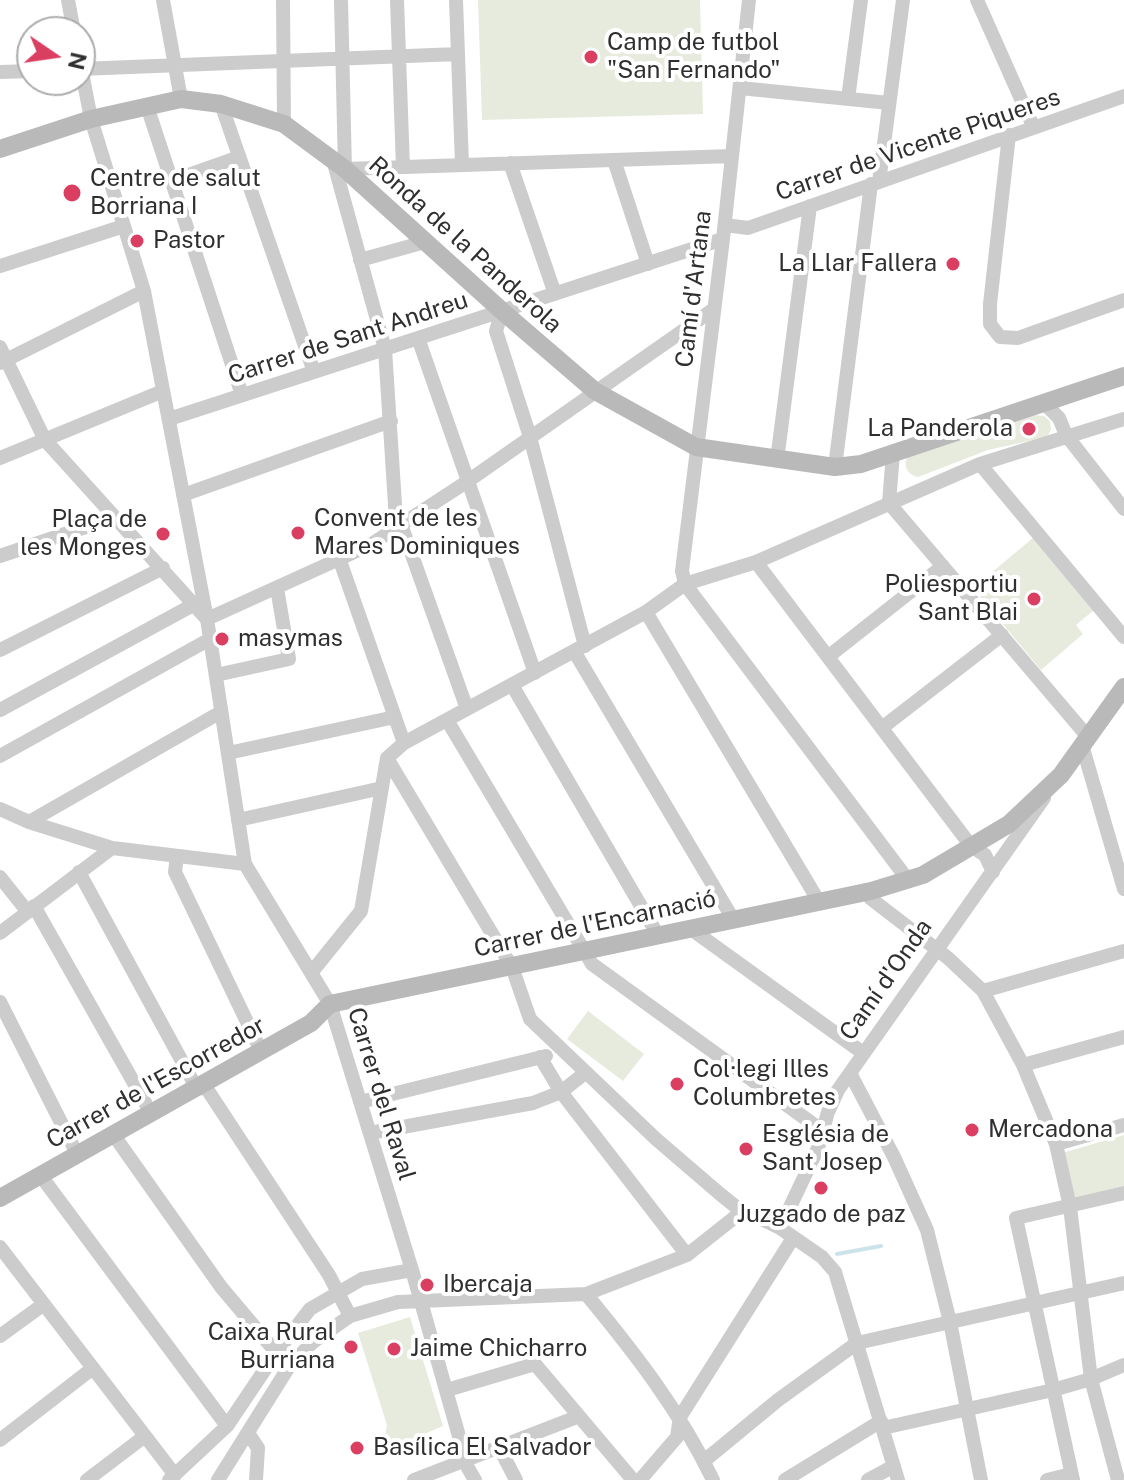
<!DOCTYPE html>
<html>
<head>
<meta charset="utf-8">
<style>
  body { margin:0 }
  #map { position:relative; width:1124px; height:1480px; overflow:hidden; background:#fff; font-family:"Public Sans",sans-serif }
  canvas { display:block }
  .north { position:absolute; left:16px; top:16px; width:80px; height:80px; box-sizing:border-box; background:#fff; border:2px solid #acacac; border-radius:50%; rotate:103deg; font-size:22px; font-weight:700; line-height:32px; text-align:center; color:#2f2f2f }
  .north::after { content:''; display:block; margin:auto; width:28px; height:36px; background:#da3e61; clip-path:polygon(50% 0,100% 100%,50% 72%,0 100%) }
</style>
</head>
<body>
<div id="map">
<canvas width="1124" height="1480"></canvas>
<div class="north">N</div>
</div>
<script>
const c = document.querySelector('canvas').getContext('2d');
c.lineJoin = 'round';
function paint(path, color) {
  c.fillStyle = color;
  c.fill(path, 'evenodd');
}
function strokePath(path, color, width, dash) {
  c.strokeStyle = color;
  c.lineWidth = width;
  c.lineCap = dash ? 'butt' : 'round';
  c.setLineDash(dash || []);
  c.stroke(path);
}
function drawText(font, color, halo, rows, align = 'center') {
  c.font = font + ' "Public Sans",sans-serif';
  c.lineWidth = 8;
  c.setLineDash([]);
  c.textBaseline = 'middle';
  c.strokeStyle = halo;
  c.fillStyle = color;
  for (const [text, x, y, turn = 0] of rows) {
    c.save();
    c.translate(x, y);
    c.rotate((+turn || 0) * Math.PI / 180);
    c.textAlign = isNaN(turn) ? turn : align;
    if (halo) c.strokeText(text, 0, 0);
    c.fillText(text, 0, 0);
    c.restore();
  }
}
paint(new Path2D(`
  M478,0H700L703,114L482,120Z
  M1034,415L1044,416L1050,421L1051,430L1047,437L988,450L918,477C908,475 903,467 907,457Z
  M1033,538L1094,610L1076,625L1083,634L1041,670L973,588Z
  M588,1011L644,1054L623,1081L567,1039Z
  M1124,1135V1186L1071,1198L1062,1153Z
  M410,1317L443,1426L401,1444L381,1438L385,1435L387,1425L358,1333Z`), '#e7ebde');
strokePath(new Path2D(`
  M837,1254L881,1246`), '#cce3ea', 4);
strokePath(new Path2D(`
  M68,0L74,32
  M163,0L181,99
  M283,0L284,124
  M341,0L345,169L732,156
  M397,0L403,167
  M456,0L462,165
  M749,0L723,239L682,571L685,584L908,880
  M977,0L1033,126
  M80,62L91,119L144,291L207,619L245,864L330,1004L412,1270L468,1468L475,1480
  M80,69L458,54
  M0,72L32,71
  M740,88L889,103
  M848,99L861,0
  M221,104L314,372
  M147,106L242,395
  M1009,135L990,304V324L1000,337L1018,338L1124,300
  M333,160L385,349L396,520L402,527L467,709
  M614,160L648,264
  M510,163L555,294
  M171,181L239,157
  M879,182L903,0
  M725,225L748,228L1124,96
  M360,260L425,242
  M0,266L124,226
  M502,311L496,331L530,437L585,646
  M418,338L535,673
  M0,347L45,440L206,618
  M0,363L144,291
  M1044,403L1059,418L1066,435L1124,509
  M169,419L723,239
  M0,458L163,391
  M777,460L810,206
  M980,464L1124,637
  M835,467L871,184
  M183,495L391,421
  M889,503L1088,737
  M889,503L893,453
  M0,556L115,517
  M339,558L404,743
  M756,562L971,846L985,855L993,872
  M646,612L818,900
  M207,619L370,545L468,481L714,309
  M0,650L163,568
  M574,651L733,919
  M829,656L943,566
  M216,675L289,659L277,588
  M512,685L659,937
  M0,710L193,605
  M447,720L592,964L824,1132
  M883,727L1002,635
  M1082,745L1124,889
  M228,753L395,717
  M0,756L210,639
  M387,758L512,967L530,1019L656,1139L720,1194L735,1206L780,1228L822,1257L835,1272L898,1480
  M0,809L29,822L112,848L245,864
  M238,820L382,788
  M29,822L221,712
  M177,856L175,872L261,1051
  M79,872L196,1087L207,1089L329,1275L350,1316
  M0,877L27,911
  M871,891L870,898L948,958L983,991L1023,1065L1056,1144L1070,1207L1091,1379L1118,1480
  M34,906L151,1113
  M691,929L863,1053
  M0,933L112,848
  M311,973L361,911L387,758L404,743L646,612L685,584L756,562L980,464L1124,419
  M983,991L1124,951
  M0,1002L77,1154
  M540,1057L561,1092L687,1255
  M1023,1065L1124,1037
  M850,1073L894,1157L927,1230L950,1322L981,1480
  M360,1102L546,1056
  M370,1133L533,1103L561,1092L585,1073
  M113,1134L221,1287L280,1357
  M1056,1144L1124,1125
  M41,1176L227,1426
  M780,1228L818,1148L828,1112L838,1090L1044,798
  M0,1247L175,1475
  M586,1294C634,1352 680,1411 713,1480
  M0,1336L44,1304
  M447,1390L535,1364L633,1480
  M883,1428L1053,1390L1091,1379L1124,1365
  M248,1433L258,1448L256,1480
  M0,1440L93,1368
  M499,1447L516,1480
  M704,1461L778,1400L857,1343L1124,1283
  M87,1480L145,1436
  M169,1480L227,1426L276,1353L310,1309L362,1279L412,1270
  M218,1480L290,1365L313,1342L350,1316L398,1302L586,1294L687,1255L744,1210
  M414,1480L577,1417
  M640,1480L677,1437L680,1417L793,1238
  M785,1480L881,1421
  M868,1480L894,1466
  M1047,1480L1071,1474
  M1073,1480L1016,1218L1124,1193`), '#ccc', 14);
strokePath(new Path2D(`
  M0,149L91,119L181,99L221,104L284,124L345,169L502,311L595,391L696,447L835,467L861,464L1124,376
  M0,1198L311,1023L330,1004L871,891L923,875L1009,824L1061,775L1124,687`), '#b9b9b9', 18);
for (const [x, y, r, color] of [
  [591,57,8,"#da3e61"],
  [72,193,10,"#da3e61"],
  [137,241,8,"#da3e61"],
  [953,264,8,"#da3e61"],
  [1029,429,8,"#da3e61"],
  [298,533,8,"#da3e61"],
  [163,534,8,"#da3e61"],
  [1034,599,8,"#da3e61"],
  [222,639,8,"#da3e61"],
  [677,1084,8,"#da3e61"],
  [972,1130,8,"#da3e61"],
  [746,1149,8,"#da3e61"],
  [821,1188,8,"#da3e61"],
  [427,1285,8,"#da3e61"],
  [351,1347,8,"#da3e61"],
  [394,1349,8,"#da3e61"],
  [357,1448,8,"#da3e61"]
]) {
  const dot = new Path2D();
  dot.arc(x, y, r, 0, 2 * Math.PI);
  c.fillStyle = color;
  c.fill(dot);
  strokePath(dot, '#fff', 3);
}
drawText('24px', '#2f2f2f', '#fff', [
  ["Camp de futbol",607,43],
  ["\"San Fernando\"",607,71],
  ["Centre de salut",90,179],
  ["Borriana I",90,207],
  ["Pastor",153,241],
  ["La Llar Fallera",937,264,"right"],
  ["La Panderola",1013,429,"right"],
  ["Convent de les",314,519],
  ["Mares Dominiques",314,547],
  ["Plaça de",147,520,"right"],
  ["les Monges",147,548,"right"],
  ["Poliesportiu",1018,585,"right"],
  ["Sant Blai",1018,613,"right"],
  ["masymas",238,639],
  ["Col·legi Illes",693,1070],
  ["Columbretes",693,1098],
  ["Mercadona",988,1130],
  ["Església de",762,1135],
  ["Sant Josep",762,1163],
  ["Juzgado de paz",821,1215,"center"],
  ["Ibercaja",443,1285],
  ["Caixa Rural",335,1333,"right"],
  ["Burriana",335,1361,"right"],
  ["Jaime Chicharro",410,1349],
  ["Basílica El Salvador",373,1448]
], 'left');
drawText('24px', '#2f2f2f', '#fff', [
  ["Carrer de Vicente Piqueres",918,145,-19],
  ["Ronda de la Panderola",465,245,42],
  ["Camí d'Artana",694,289,-83],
  ["Carrer de Sant Andreu",348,338,-18],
  ["Carrer de l'Encarnació",595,924,-12],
  ["Camí d'Onda",886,980,-55],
  ["Carrer de l'Escorredor",156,1083,-29],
  ["Carrer del Raval",381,1094,73]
]);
</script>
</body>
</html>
